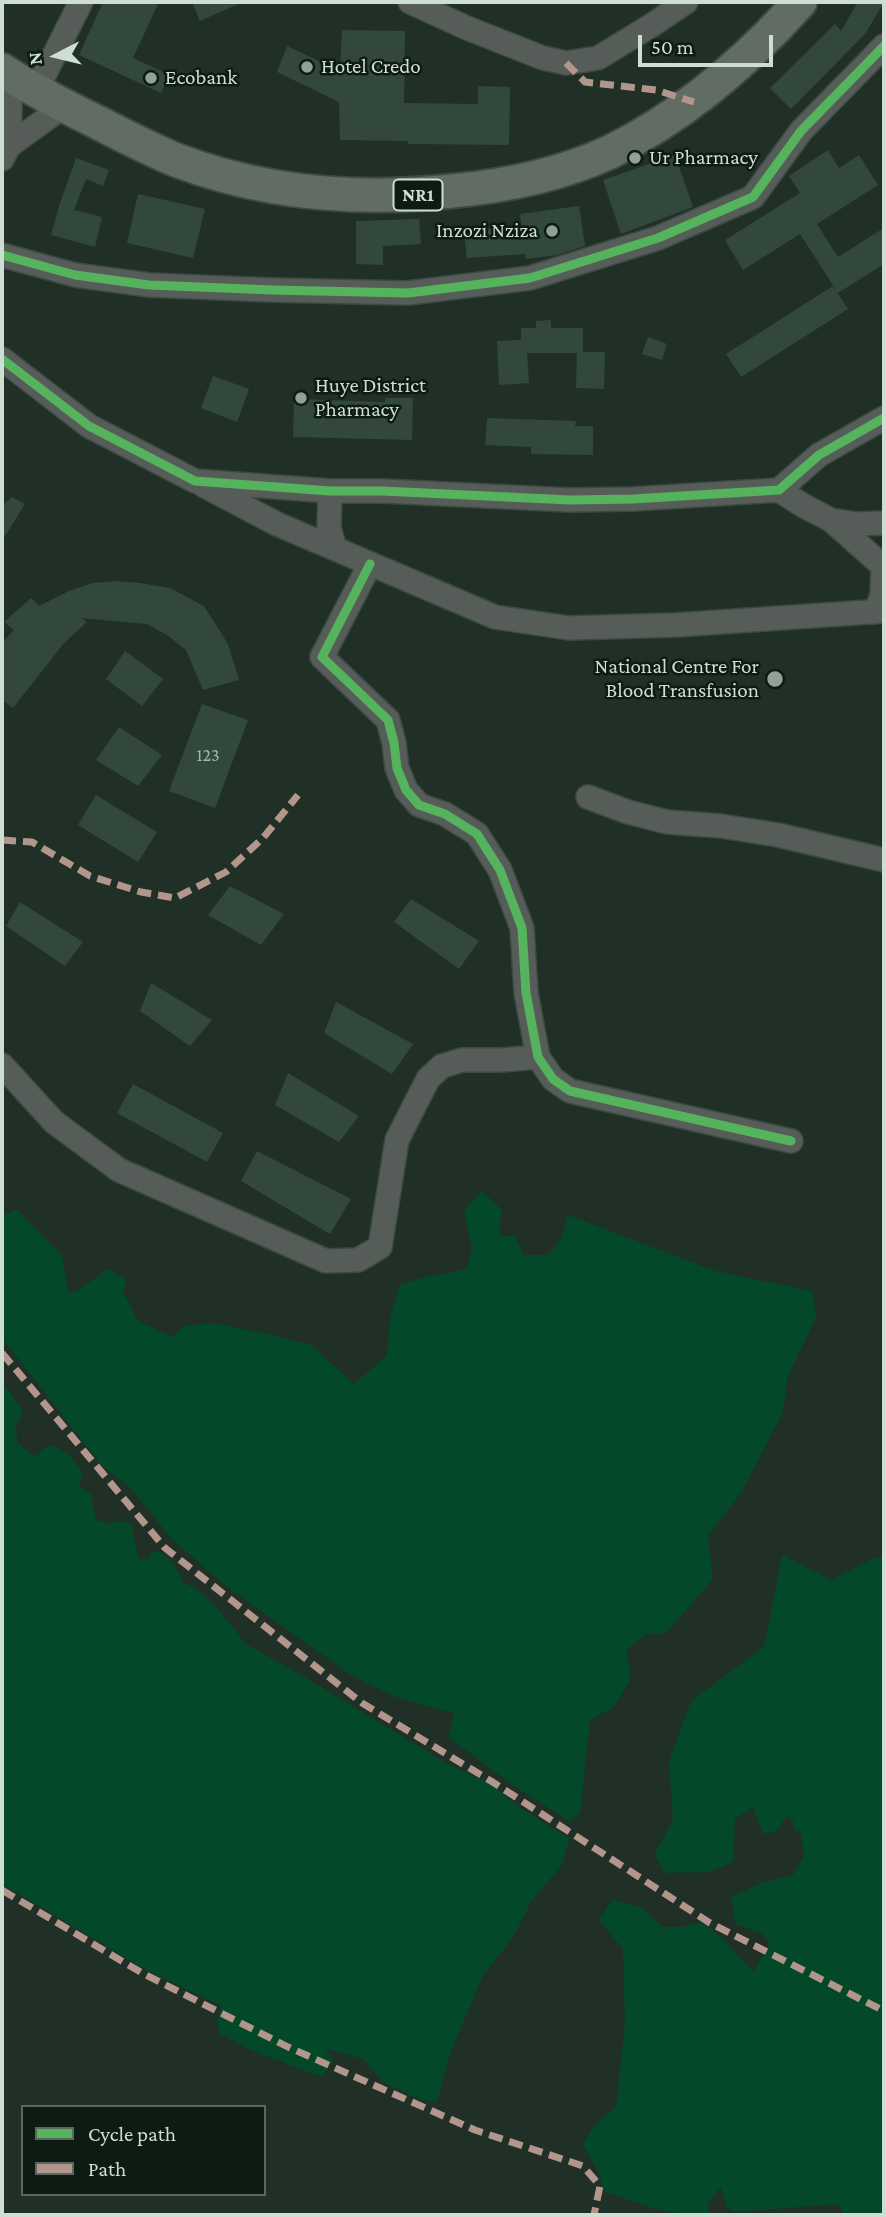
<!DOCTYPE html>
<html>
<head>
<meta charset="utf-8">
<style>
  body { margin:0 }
  #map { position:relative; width:886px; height:2217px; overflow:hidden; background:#203027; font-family:"Crimson Pro",serif }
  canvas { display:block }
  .frame { position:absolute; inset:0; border:4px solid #cdded3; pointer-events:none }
  .legend { position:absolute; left:21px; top:2105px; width:245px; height:91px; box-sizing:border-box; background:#0e1b13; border:2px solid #5a6960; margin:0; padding:9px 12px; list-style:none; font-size:21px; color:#cdded3 }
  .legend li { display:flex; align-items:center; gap:14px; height:35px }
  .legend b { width:35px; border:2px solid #5a6960 }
  .north { position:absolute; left:21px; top:21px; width:70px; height:70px; -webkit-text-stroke:5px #0e1b13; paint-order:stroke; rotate:263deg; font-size:19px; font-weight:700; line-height:28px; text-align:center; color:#cdded3 }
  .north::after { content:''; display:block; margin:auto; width:24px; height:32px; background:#cdded3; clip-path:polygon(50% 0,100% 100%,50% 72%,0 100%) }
  .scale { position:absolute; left:638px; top:35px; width:135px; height:32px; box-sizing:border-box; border:4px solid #cdded3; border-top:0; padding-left:9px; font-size:21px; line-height:24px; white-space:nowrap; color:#cdded3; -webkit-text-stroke:5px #0e1b13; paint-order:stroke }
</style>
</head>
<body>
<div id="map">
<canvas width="886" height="2217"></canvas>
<div class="frame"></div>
<ul class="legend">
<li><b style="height:9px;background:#56b35d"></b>Cycle path</li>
<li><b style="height:9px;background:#b2968c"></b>Path</li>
</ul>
<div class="north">N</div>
<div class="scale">50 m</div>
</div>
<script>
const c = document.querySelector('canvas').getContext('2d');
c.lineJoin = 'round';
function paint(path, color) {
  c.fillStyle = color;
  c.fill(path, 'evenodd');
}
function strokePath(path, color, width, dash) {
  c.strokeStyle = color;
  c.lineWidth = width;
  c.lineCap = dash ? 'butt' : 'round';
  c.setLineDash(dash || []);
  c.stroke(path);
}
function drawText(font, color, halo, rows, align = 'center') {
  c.font = font + ' "Crimson Pro",serif';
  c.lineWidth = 5;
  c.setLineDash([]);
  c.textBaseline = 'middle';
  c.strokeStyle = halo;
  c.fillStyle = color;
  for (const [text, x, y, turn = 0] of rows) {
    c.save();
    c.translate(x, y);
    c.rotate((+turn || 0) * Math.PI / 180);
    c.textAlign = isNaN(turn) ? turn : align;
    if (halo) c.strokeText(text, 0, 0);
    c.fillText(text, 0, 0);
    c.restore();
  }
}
paint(new Path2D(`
  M482,1191L501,1209L499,1236H515L523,1255H548L561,1239L568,1215L715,1271L812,1291L816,1317L788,1376L782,1414L742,1491L708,1536L713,1579L665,1634H646L627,1649L630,1680L614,1707L590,1720L580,1812L571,1822L516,1787L449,1738L454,1712L439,1710L396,1697L354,1677L227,1587L171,1538L129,1486L103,1467L2,1338V1216L17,1209L62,1255L68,1294L78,1291L107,1269L127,1279L123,1292L138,1321L173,1337L184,1326L214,1323L276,1336L312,1345L353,1384L387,1356L391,1313L400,1285L425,1277L467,1269L472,1249L464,1211Z
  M2,1382L22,1409L21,1418L15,1426L18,1443L35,1457L45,1447L53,1445L68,1454L83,1472L79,1486L91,1494L96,1520L110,1524L120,1521L131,1523L138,1557L143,1559H150V1553L159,1551C172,1560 177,1568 183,1583L196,1588L219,1610L246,1644L291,1669L448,1764L491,1784L523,1810L569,1838L563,1863L531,1902L512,1939L483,1975L449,2056L437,2102L419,2099L384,2083L363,2059L325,2048L333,2061L322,2077L251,2050L220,2034L217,2021L222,2006L148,1971L2,1884Z
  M782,1555L831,1580L875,1558L884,1556V2215H845L838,2204L734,2212L726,2206L721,2187L708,2202L709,2213C670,2217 640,2204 604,2191L599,2173L583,2145L593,2127L616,2106L625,2023L623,1949L599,1920L612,1900L642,1907L662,1927H682L701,1922L723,1939L753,1972L770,1944L763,1934L735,1924L731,1897L762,1883L793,1875L804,1857L801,1834L794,1829L793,1820L787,1816L776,1831L763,1834L753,1807L735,1819L733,1862L708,1872L664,1873L655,1854L673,1820L669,1761L691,1701L764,1647Z`), '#04482a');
paint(new Path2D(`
  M103,2H159L133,58L170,75L161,93L79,55Z
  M192,2H243L200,21Z
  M858,2H884L865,34L791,109L770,88L835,24L841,31Z
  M342,30L405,31L404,103L478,104V86L510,87L509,145L408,144V141L340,140L339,102L277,72L287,46L340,71Z
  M828,150L839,168L859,155L878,185L817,224L838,257L884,228V264L838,293L800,234L743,270L725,240L800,193L789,176Z
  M675,155L693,207L621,234L603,180Z
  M76,158L109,170L103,186L86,179L74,210L102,217L95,247L51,235L59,206Z
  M138,194L205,209L193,258L127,243Z
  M579,206L585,246L557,255L526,259L525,254L467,258L464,231L521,226L520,214Z
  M419,219L421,244L383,246V265L356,264V221Z
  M833,286L848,309L741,377L726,354Z
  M551,320V328H583V352H605L604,389L576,388L577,353H527L529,383L499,385L497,341L521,340V328H536V321Z
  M648,337L667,344L662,360L642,354Z
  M213,376L249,389L237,422L201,408Z
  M385,398H413L412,440L293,437L294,399L385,402Z
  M487,418L576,421L575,426H593V455L531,454V447L485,445Z
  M12,497L25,504L2,541V506Z
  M117,581L140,583L170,588L204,606L228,644L239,680L203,690L186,650L167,635L147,624L81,618L87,622L64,643L13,708L2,700V643L14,630L4,622L31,598L39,606L69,591L93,583Z
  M125,651L163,679L142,706L106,679Z
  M202,704L248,720L215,808L169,791Z
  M119,727L162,755L138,786L96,760Z
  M96,795L157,832L138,862L78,825Z
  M230,886L284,914L261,945L208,915Z
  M411,899L479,941L459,969L394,922Z
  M20,902L83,942L65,966L6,926Z
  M151,983L212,1020L190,1046L140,1011Z
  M336,1002L413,1044L392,1074L324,1033Z
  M288,1073L359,1116L339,1142L275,1105Z
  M133,1084L223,1133L207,1162L117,1113Z
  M257,1151L351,1199L330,1234L241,1181Z`), '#32483d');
const minor = new Path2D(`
  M410,2L467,28L543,58L566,63L598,58L652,25L686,2
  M36,91L81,2
  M9,146L11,76
  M2,159L9,146L64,106
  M2,255L75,275L149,285L272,290L408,293L530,278L658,238L753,197L801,131L884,46
  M2,359L89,426L195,481L330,491H383L570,500L633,499L779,490L819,455L884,418
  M203,485L277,524L495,617L569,628L676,625L884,611
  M779,490L804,506L831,520L884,567
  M330,491L329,528L335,549
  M831,520L856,524L884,523
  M370,564L322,657L388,720L394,743L397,768L406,790L419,805L445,814L477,834L500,870L522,928L526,993L538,1057L553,1079L570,1091L791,1141
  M875,612L882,596L883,566
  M588,797L628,812L667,822L721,826L778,835L884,860
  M2,1065L54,1122L119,1170L326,1261L358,1260L380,1247L397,1140L428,1079L442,1066L462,1060H501L538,1057`);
const highway = new Path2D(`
  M2,70C33,90 66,107 99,123C124,136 150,149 176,160C265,194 358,201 452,191C506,186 560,175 610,152C684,116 746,62 800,2`);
strokePath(minor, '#3d4a43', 26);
strokePath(highway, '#3d4a43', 37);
strokePath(minor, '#565d59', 23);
strokePath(highway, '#616c65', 33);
strokePath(new Path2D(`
  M566,63L585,82L656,90L694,102
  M2,840L32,842L90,876L141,892L175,898L226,872L263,838L298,795
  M2,1353L165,1548L362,1703L491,1781L710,1923L884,2011
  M2,1890L142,1973L288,2047L475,2130L583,2166L600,2186L594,2215`), '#b2968c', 7, [14, 7]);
strokePath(new Path2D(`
  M2,255L75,275L149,285L272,290L408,293L530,278L658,238L753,197L801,131L884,46
  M2,359L89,426L195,481L330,491H383L570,500L633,499L779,490L819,455L884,418
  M370,564L322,657L388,720L394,743L397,768L406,790L419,805L445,814L477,834L500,870L522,928L526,993L538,1057L553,1079L570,1091L791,1141`), '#56b35d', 9);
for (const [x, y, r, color] of [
  [307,67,7,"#90a197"],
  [151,78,7,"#90a197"],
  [635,158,7,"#90a197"],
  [552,231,7,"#90a197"],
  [301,398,7,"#90a197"],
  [775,679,9,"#90a197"]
]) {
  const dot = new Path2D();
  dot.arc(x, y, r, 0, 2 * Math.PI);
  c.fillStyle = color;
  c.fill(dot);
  strokePath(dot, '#0e1b13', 2.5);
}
drawText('18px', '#a6b8ae', null, [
  ["123",208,755]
]);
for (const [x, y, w] of [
  [418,195,49]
]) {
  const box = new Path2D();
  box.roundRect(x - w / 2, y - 15.5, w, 31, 5);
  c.fillStyle = '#0e1b13';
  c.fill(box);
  strokePath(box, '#cdded3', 2);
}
drawText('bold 19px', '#cdded3', null, [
  ["NR1",418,195]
]);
drawText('21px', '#cdded3', '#0e1b13', [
  ["Hotel Credo",321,67],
  ["Ecobank",165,78],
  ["Ur Pharmacy",649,158],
  ["Inzozi Nziza",538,231,"right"],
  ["Huye District",315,386],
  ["Pharmacy",315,410],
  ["National Centre For",759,667,"right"],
  ["Blood Transfusion",759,691,"right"]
], 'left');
</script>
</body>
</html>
